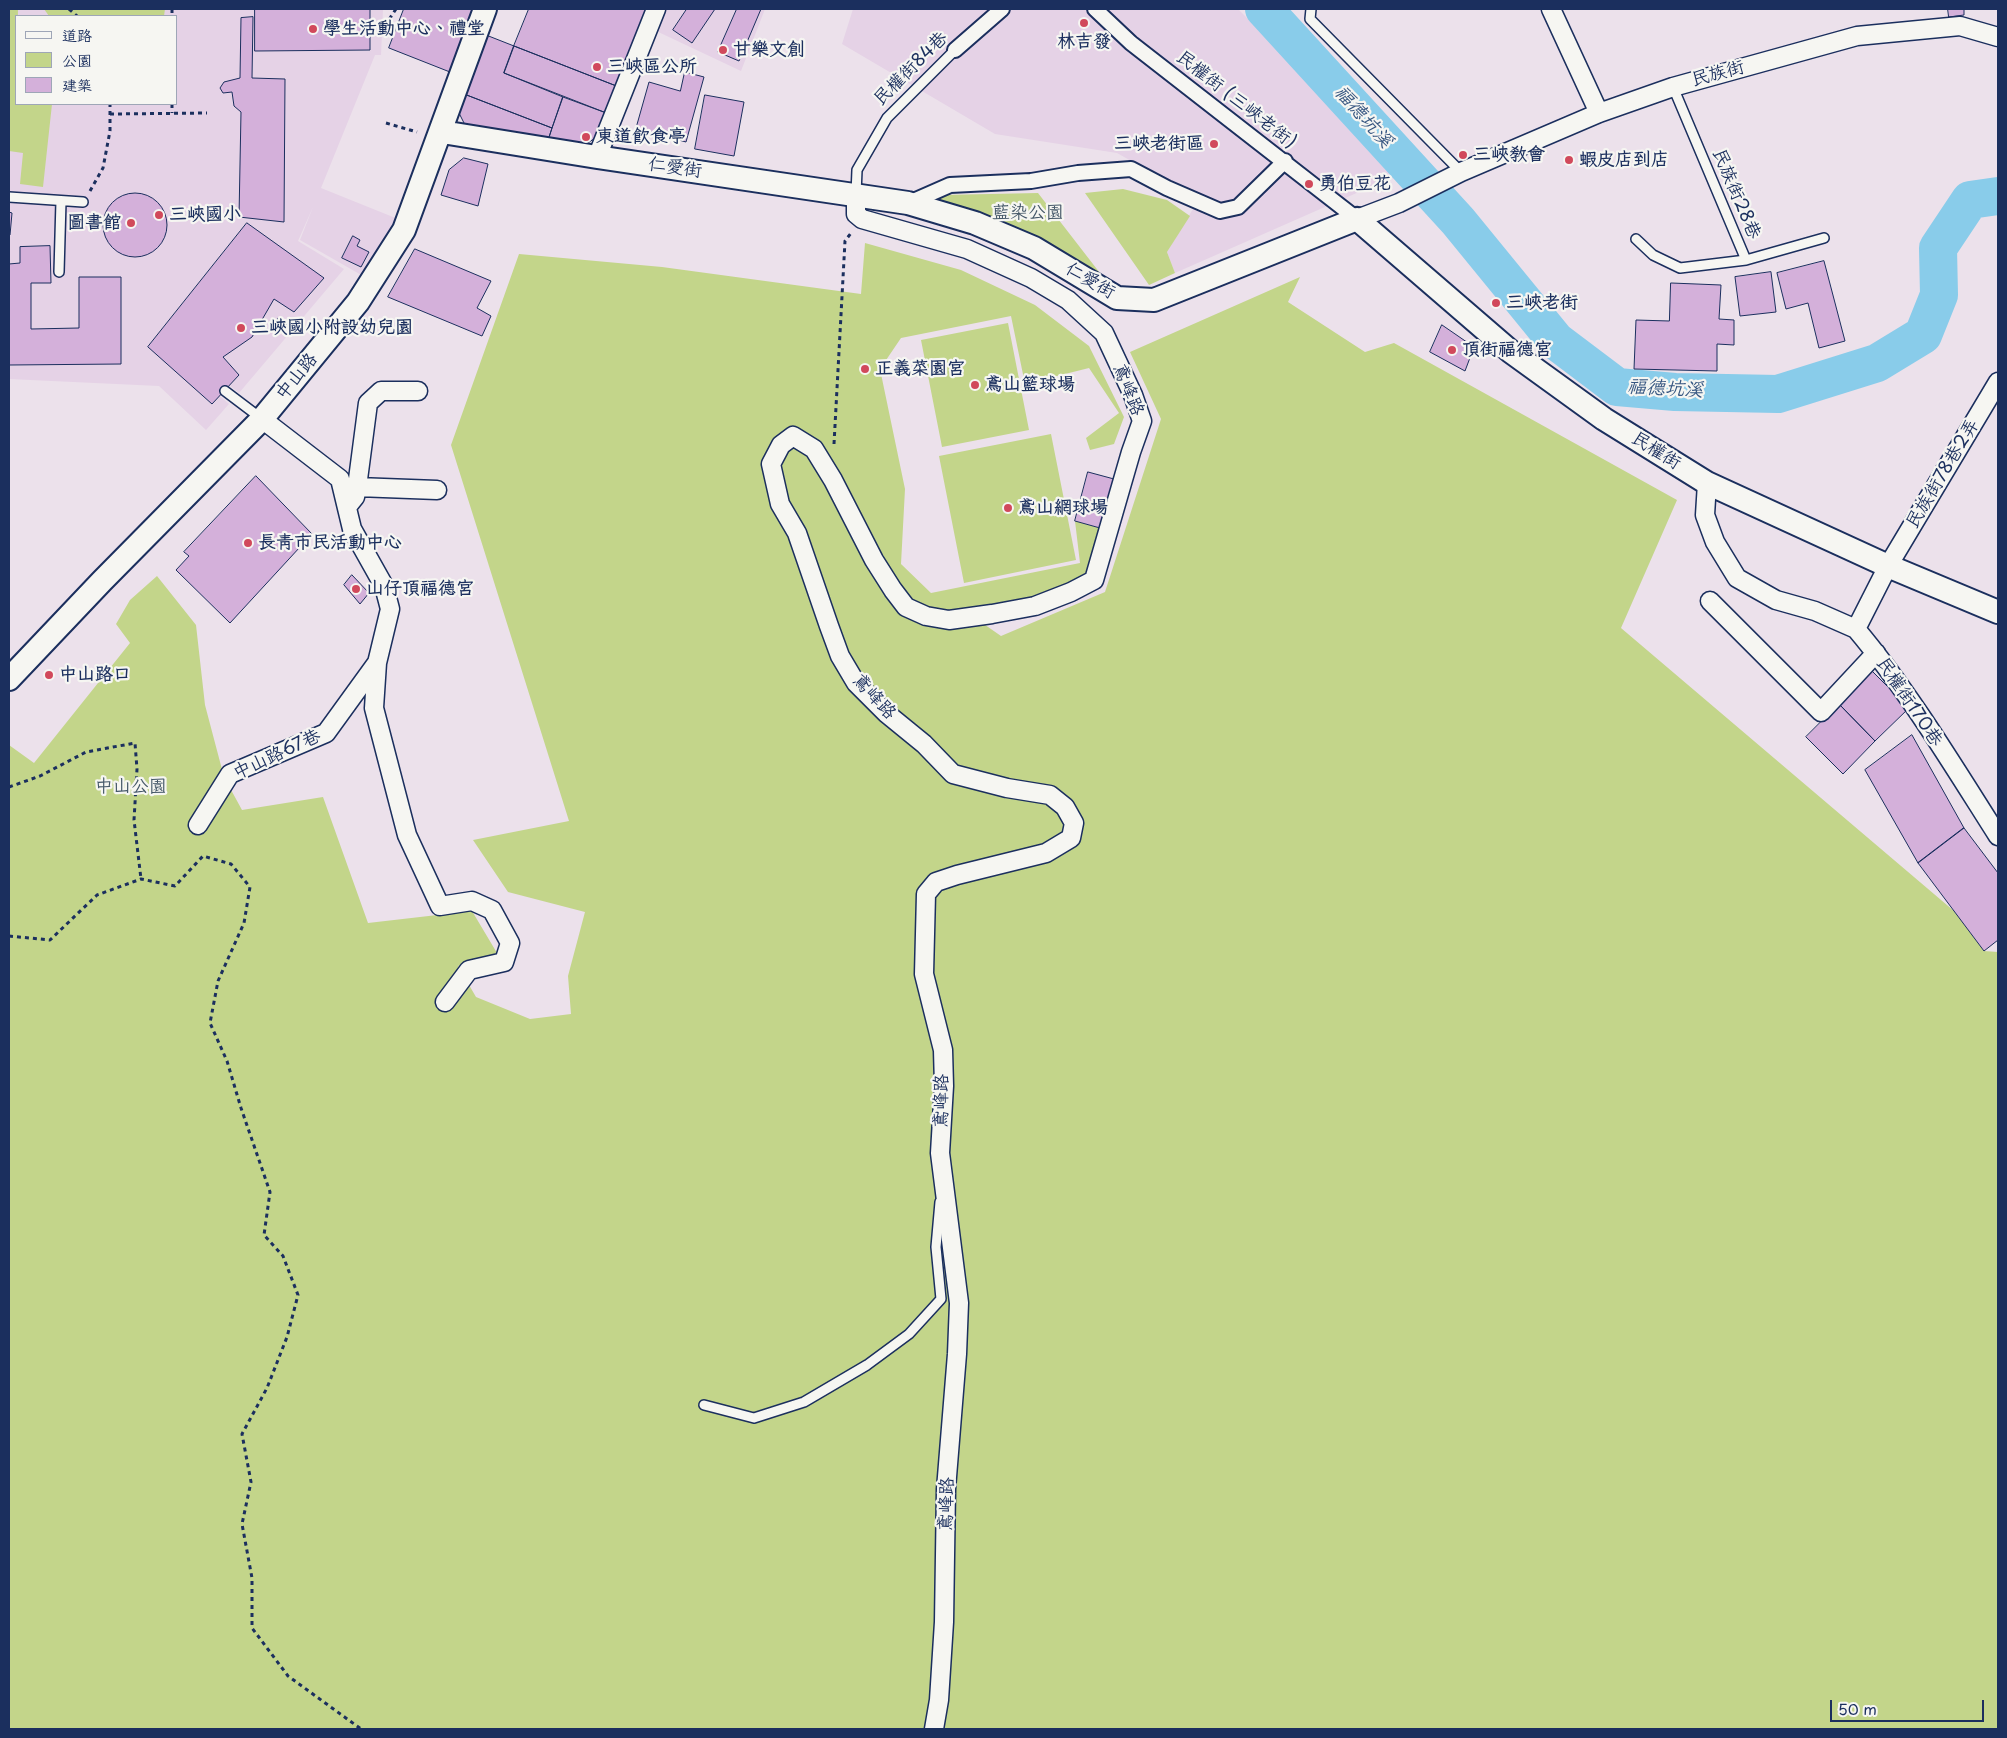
<!DOCTYPE html>
<html>
<head>
<meta charset="utf-8">
<style>
  body { margin:0 }
  #map { position:relative; width:2007px; height:1738px; overflow:hidden; background:#ece1eb; font-family:"Playpen Sans","LXGW WenKai TC",sans-serif }
  canvas { display:block }
  .frame { position:absolute; inset:0; border:10px solid #1b2f5e; pointer-events:none }
  .legend { position:absolute; left:15px; top:15px; width:162px; height:90px; box-sizing:border-box; background:#f6f6f2; border:1px solid #9ea6b7; margin:0; padding:6px 9px; list-style:none; font-size:15px; color:#1b2f5e }
  .legend li { display:flex; align-items:center; gap:10px; height:25px }
  .legend b { width:25px; border:1px solid #9ea6b7 }
  .scale { position:absolute; left:1830px; top:1700px; width:154px; height:22px; box-sizing:border-box; border:2px solid #1b2f5e; border-top:0; padding-left:6px; font-size:15px; line-height:18px; white-space:nowrap; color:#1b2f5e; -webkit-text-stroke:4px #f6f6f2; paint-order:stroke }
</style>
</head>
<body>
<div id="map">
<canvas width="2007" height="1738"></canvas>
<div class="frame"></div>
<ul class="legend">
<li><b style="height:6px;background:#f6f6f2"></b>道路</li>
<li><b style="height:14px;background:#c3d58a"></b>公園</li>
<li><b style="height:14px;background:#d4b0da"></b>建築</li>
</ul>
<div class="scale">50 m</div>
</div>
<script>
const c = document.querySelector('canvas').getContext('2d');
c.lineJoin = 'round';
function paint(path, color) {
  c.fillStyle = color;
  c.fill(path, 'evenodd');
}
function strokePath(path, color, width, dash) {
  c.strokeStyle = color;
  c.lineWidth = width;
  c.lineCap = dash ? 'butt' : 'round';
  c.setLineDash(dash || []);
  c.stroke(path);
}
function drawText(font, color, halo, rows, align = 'center') {
  c.font = font + ' "Playpen Sans","LXGW WenKai TC",sans-serif';
  c.lineWidth = 4.5;
  c.setLineDash([]);
  c.textBaseline = 'middle';
  c.strokeStyle = halo;
  c.fillStyle = color;
  for (const [text, x, y, turn = 0] of rows) {
    c.save();
    c.translate(x, y);
    c.rotate((+turn || 0) * Math.PI / 180);
    c.textAlign = isNaN(turn) ? turn : align;
    if (halo) c.strokeText(text, 0, 0);
    c.fillText(text, 0, 0);
    c.restore();
  }
}
paint(new Path2D(`
  M9,9H383L381,55H375L321,188L398,219L363,276L300,240L313,207L298,241L344,269L239,393L229,385L220,396L229,404L206,430L159,386L9,379ZM16,16H176V104H16Z
  M660,9H765L741,71L652,29Z
  M853,9H1238L1402,173L1175,273L1167,252L1199,199L1117,153L995,134L842,44Z`), '#e5d2e6');
paint(new Path2D(`
  M9,9H18L16,104H52L43,187L20,184L23,153L9,151Z
  M44,9H165L164,16H49Z
  M1123,189L1167,200L1190,216L1167,252L1175,273L1149,285L1085,193Z
  M1038,193L1103,277L974,211L936,199L941,195Z
  M865,243L961,270L1035,305L1089,346L1124,417L1114,444L1090,450L1086,438L1119,413L1089,368L1025,384L1011,316L901,338L880,369L905,489L901,564L931,593L1080,563L1075,521L1100,528L1087,572L1067,584L1030,598L965,611L1001,636L1105,592L1161,419L1130,352L1300,277L1288,302L1365,352L1394,343L1677,500L1621,628L1954,911L1984,951L1998,952V1729H9V745L34,763L130,643L116,624L130,600L157,576L196,625L205,705L224,777L242,810L323,797L368,923L472,911L497,953L458,966L476,997L530,1019L571,1014L568,976L585,912L508,892L473,840L569,821L451,445L519,254L662,267L861,294Z
  M1008,323L1029,430L942,447L921,340Z
  M1051,434L1076,560L964,583L939,456Z`), '#c3d58a');
strokePath(new Path2D(`
  M1264,9L1458,221L1556,341L1617,387L1675,392L1778,394L1877,363L1923,335L1939,295L1938,248L1970,200L1998,196`), '#89ccea', 38);
const building = new Path2D(`
  M255,9H370V50L255,51Z
  M404,9H480L455,74L389,48Z
  M529,9H649L619,87L514,46Z
  M687,9H715L692,43L673,30Z
  M737,9H761L739,61L718,52Z
  M1948,9H1964V15L1949,17Z
  M253,17L252,78L285,79L284,222L239,217L241,112L234,106L232,92L223,93L220,88L224,82L240,78L241,18Z
  M486,35L514,46L504,73L563,97L552,128L464,94Z
  M514,46L619,87L609,114L504,73Z
  M685,72L704,77L686,142L636,128L649,82L680,91Z
  M464,94L552,128L547,144L468,131L458,111Z
  M705,95L744,102L734,156L695,149Z
  M563,97L609,114L601,134L579,149L547,144Z
  M464,158L488,164L478,206L441,195L449,170Z
  M103 225a32 32 0 1 1 64 0a32 32 0 1 1-64 0Z
  M9,212L12,213L10,235H9Z
  M247,223L324,278L294,312L274,299L252,337L223,357L239,375L212,404L148,347Z
  M353,236L360,240L357,246L369,252L361,267L342,258Z
  M50,246L51,283H31V329L79,328V277H121V364L9,365V264L20,263V247Z
  M415,249L491,281L477,308L491,316L482,336L388,297Z
  M1824,261L1845,341L1819,348L1808,303L1786,309L1777,273Z
  M1771,272L1776,312L1740,316L1735,277Z
  M1671,283L1721,285L1719,319L1734,320V345L1717,344V371L1634,369L1636,320L1669,321Z
  M1442,325L1474,347L1465,371L1430,352Z
  M1088,472L1114,479L1100,528L1075,521Z
  M256,476L312,534L230,623L176,570L189,556L184,552Z
  M352,575L369,593L360,604L344,585Z
  M1872,671L1909,708L1875,741L1839,704Z
  M1839,704L1875,741L1843,774L1806,737Z
  M1912,735L1964,828L1918,863L1865,770Z
  M1964,828L1998,873V940L1984,951L1918,863Z`);
paint(building, '#d4b0da');
strokePath(building, '#1b2f5e', 1);
const service = new Path2D(`
  M1311,9L1310,19L1461,172
  M856,194L857,170L887,118L955,50
  M9,197L83,202
  M1636,239L1653,255L1680,268L1746,260L1673,87
  M1746,260L1824,238
  M59,272L61,201
  M225,391L262,419
  M704,1405L754,1418L804,1402L867,1365L909,1334L941,1299L936,1247L940,1202`);
const pedestrian = new Path2D(`
  M1095,9L1131,43L1357,219
  M955,50L1002,9
  M909,203L950,185L1031,181L1078,173L1131,169L1167,188L1220,211L1238,207L1285,161`);
const minor = new Path2D(`
  M1551,9L1599,113
  M597,157L656,9
  M856,194V214L862,219L967,249L1031,278L1068,300L1104,333L1133,395L1142,421L1131,452L1094,580L1071,592L1035,606L992,614L949,620L926,616L906,607L893,590L874,560L833,480L814,449L793,436L781,445L771,464L780,504L797,533L829,626L840,656L856,683L886,713L924,744L953,774L1007,788L1050,795L1065,807L1074,823L1071,838L1046,853L957,875L936,882L926,894L924,974L943,1050L944,1086L940,1153L959,1303L957,1354L946,1489L944,1622L939,1700L934,1729
  M1357,219L1399,203L1461,172L1599,113L1673,87L1857,36L1960,26L1998,37
  M1998,382L1888,566L1856,629C1909,692 1954,767 1998,836
  M262,419L340,479L352,529L384,586L390,609L377,663L374,708L407,835L440,906L472,901L492,910L510,943L504,962L469,970L445,1002
  M1707,483L1705,515L1715,542L1737,578L1776,600L1815,611L1856,629
  M357,487L437,490
  M347,507L355,497L357,487L368,403L381,391H418
  M1710,601L1821,712L1876,653
  M198,825L230,774L326,733L376,664`);
const tertiary = new Path2D(`
  M442,132L597,157L908,203L975,223L1034,248L1117,298L1154,300L1357,219L1510,351L1604,419L1707,483L1888,566L1998,612
  M9,679L102,581L262,419L358,302L404,230L485,9`);
strokePath(service, '#1b2f5e', 12);
strokePath(pedestrian, '#1b2f5e', 18);
strokePath(minor, '#1b2f5e', 21);
strokePath(tertiary, '#1b2f5e', 26);
strokePath(new Path2D(`
  M69,9L77,16
  M172,9V16
  M388,35L390,18L396,9
  M172,104V113
  M110,114L207,113
  M386,123L417,132
  M90,191L103,168L110,131V104
  M277,319L304,336
  M834,444L845,241L851,233
  M9,787L40,776L86,752L135,743L137,769L134,820L141,879
  M9,936L50,940L97,895L141,879L175,886L203,856L231,864L250,887L244,923L218,981L210,1023L227,1061L241,1108L270,1192L264,1235L283,1256L298,1295L287,1337L267,1388L242,1434L251,1482L242,1524L252,1578V1628L288,1676L361,1729`), '#1b2f5e', 3, [4, 4]);
strokePath(service, '#f6f6f2', 9);
strokePath(pedestrian, '#f6f6f2', 14);
strokePath(minor, '#f6f6f2', 18);
strokePath(tertiary, '#f6f6f2', 22);
for (const [x, y, r, color] of [
  [1084,23,5,"#d1495b"],
  [313,29,5,"#d1495b"],
  [723,50,5,"#d1495b"],
  [597,67,5,"#d1495b"],
  [586,137,5,"#d1495b"],
  [1214,144,5,"#d1495b"],
  [1463,155,5,"#d1495b"],
  [1569,160,5,"#d1495b"],
  [1309,184,5,"#d1495b"],
  [159,215,5,"#d1495b"],
  [131,223,5,"#d1495b"],
  [1496,303,5,"#d1495b"],
  [241,328,5,"#d1495b"],
  [1452,350,5,"#d1495b"],
  [865,369,5,"#d1495b"],
  [975,385,5,"#d1495b"],
  [1008,508,5,"#d1495b"],
  [248,543,5,"#d1495b"],
  [356,589,5,"#d1495b"],
  [49,675,5,"#d1495b"]
]) {
  const dot = new Path2D();
  dot.arc(x, y, r, 0, 2 * Math.PI);
  c.fillStyle = color;
  c.fill(dot);
  strokePath(dot, '#f6f6f2', 2);
}
drawText('bold 18px', '#1b2f5e', '#f6f6f2', [
  ["學生活動中心、禮堂",323,29],
  ["林吉發",1084,42,"center"],
  ["甘樂文創",733,50],
  ["三峽區公所",607,67],
  ["東道飲食亭",596,137],
  ["三峽老街區",1204,144,"right"],
  ["三峽教會",1473,155],
  ["蝦皮店到店",1579,160],
  ["勇伯豆花",1319,184],
  ["三峽國小",169,215],
  ["圖書館",121,223,"right"],
  ["三峽老街",1506,303],
  ["三峽國小附設幼兒園",251,328],
  ["頂街福德宮",1462,350],
  ["正義菜園宮",875,369],
  ["鳶山籃球場",985,385],
  ["鳶山網球場",1018,508],
  ["長青市民活動中心",258,543],
  ["山仔頂福德宮",366,589],
  ["中山路口",59,675]
], 'left');
drawText('18px', '#1b2f5e', '#f6f6f2', [
  ["民權街84巷",911,69,-45],
  ["民族街",1718,74,-15],
  ["民權街 (三峽老街)",1236,100,38],
  ["仁愛街",675,168,8],
  ["民族街28巷",1736,194,67],
  ["仁愛街",1090,281,30],
  ["中山路",297,377,-51],
  ["鳶峰路",1128,390,68],
  ["民權街",1656,451,32],
  ["民族街78巷2弄",1943,474,-59],
  ["鳶峰路",874,697,47],
  ["民權街170巷",1909,702,56],
  ["中山路67巷",277,755,-25],
  ["鳶峰路",942,1101,-89],
  ["鳶峰路",947,1504,-88]
]);
drawText('18px', '#455869', '#f6f6f2', [
  ["藍染公園",1028,213],
  ["中山公園",131,787]
]);
drawText('italic 19px', '#365681', '#f6f6f2', [
  ["福德坑溪",1363,117,48],
  ["福德坑溪",1665,389,3]
]);
</script>
</body>
</html>
